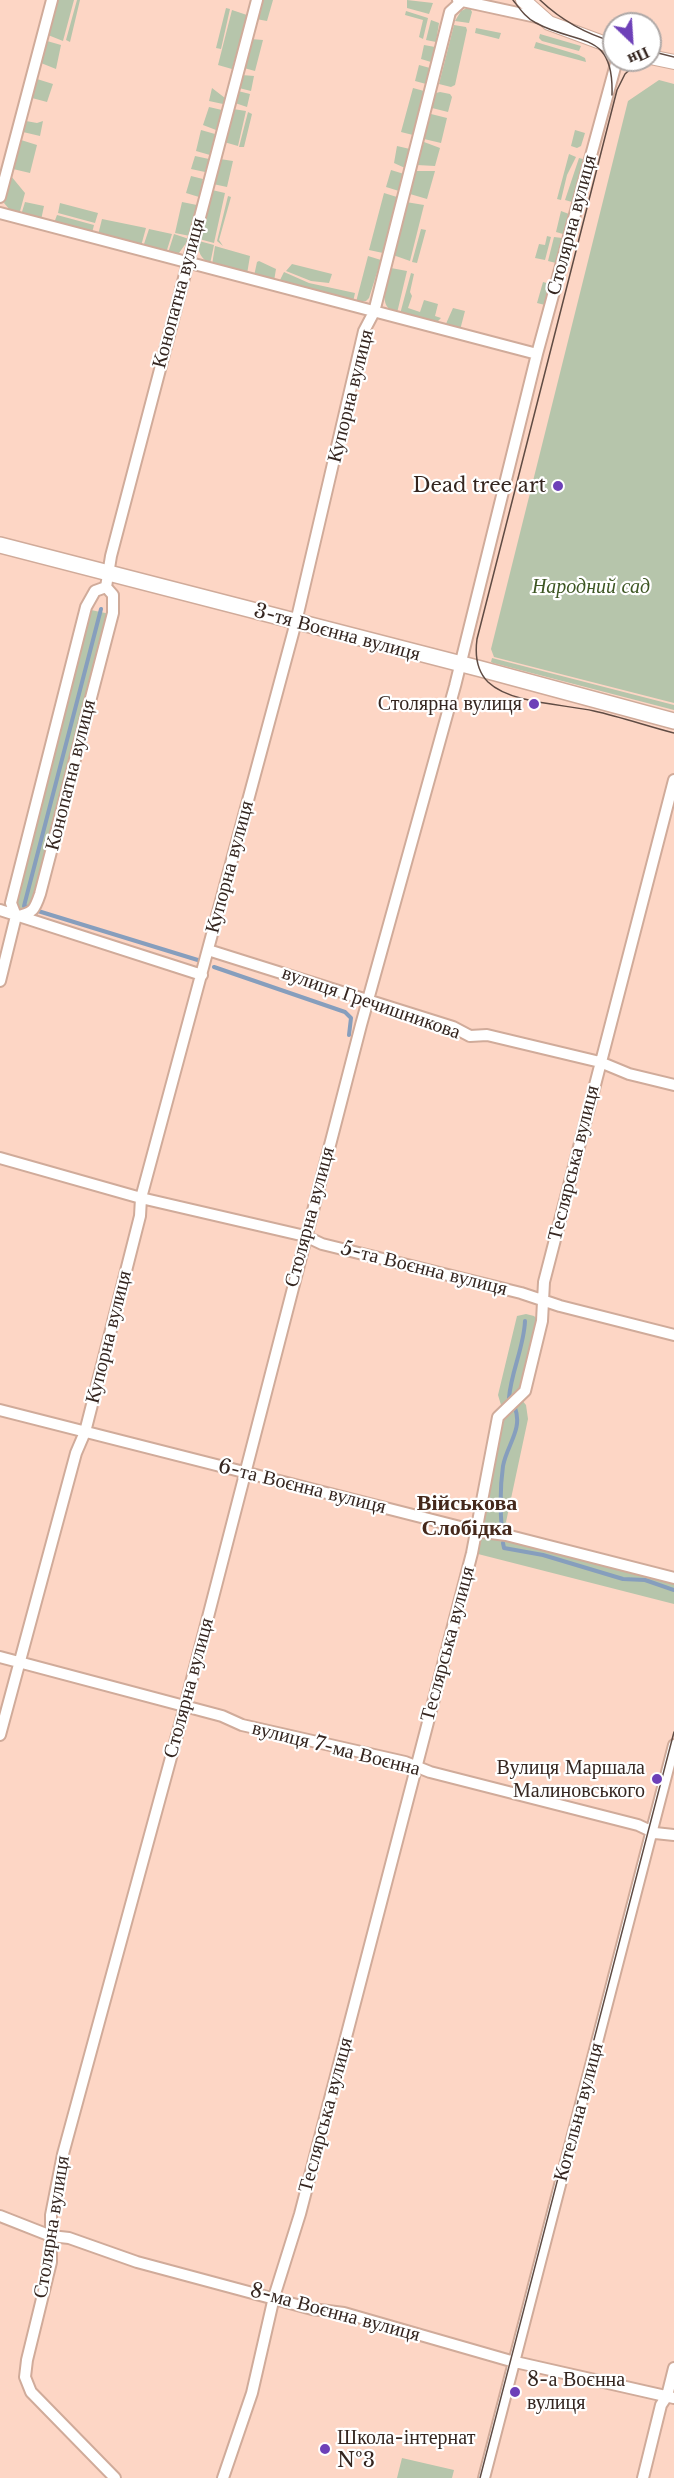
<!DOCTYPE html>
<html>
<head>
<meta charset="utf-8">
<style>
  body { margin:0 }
  #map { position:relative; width:674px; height:2478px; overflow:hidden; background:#fdd6c5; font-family:"Libre Baskerville",serif }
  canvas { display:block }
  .north { position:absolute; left:602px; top:12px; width:60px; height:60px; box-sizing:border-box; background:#fff; border:2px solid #aea8a6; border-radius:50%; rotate:155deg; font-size:16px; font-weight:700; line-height:24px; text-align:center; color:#352620 }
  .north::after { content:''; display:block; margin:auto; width:21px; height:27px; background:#6d40b8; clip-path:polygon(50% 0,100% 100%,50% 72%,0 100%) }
</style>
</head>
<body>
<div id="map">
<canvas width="674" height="2478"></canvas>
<div class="north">Пн</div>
</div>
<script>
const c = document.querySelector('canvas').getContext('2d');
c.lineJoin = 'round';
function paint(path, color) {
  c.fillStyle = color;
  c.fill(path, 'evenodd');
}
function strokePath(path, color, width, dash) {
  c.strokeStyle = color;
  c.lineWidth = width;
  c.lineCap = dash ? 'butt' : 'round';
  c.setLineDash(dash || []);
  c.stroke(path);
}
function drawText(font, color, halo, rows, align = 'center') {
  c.font = font + ' "Libre Baskerville",serif';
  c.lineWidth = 4.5;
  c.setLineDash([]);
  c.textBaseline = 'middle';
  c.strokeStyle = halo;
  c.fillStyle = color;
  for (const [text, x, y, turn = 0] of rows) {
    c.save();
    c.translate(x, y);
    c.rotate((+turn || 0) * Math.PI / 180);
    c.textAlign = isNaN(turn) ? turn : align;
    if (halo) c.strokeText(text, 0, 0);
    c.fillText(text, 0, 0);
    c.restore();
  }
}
paint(new Path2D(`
  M57,0H74L63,41L48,35Z
  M77,0H80L70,42L66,40Z
  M261,0H273L267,21L256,19Z
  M407,0L433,3L429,14L407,8Z
  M226,8L230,9L221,49L216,48Z
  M467,8H470L472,12L469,23L455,21L461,11Z
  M232,10L247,15L232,69L218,65Z
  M406,11L428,18L423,39L419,37L423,20L405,15Z
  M431,20L439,23L436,42L426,40Z
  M454,25L466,27L467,30L455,85L451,87L439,84Z
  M476,28L501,33L499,39L475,33Z
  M540,34L581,46L579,51L542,41L539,38Z
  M251,39L263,40L255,71L244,68Z
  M47,41L61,45L56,69L41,63Z
  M536,42L579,55L585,58L586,62L534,48Z
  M424,45L435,47L431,62L421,59Z
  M419,65L430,68L426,84L415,81Z
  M242,75L254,76L251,91L239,88Z
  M37,79L53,84L47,102L32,98Z
  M659,80L674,84V703L494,657L491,649L628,101Z
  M212,88L225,98L223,104L209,101Z
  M413,88L424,91L413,135L401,132Z
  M238,91L250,94L247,107L235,103Z
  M440,92L450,94L452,97L448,112L432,108L436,93Z
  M209,107L222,110L216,130L203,125Z
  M233,109L246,111L238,146L224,142Z
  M248,112L252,114L244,147H239Z
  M431,114L447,118L441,143L424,139Z
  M26,121L37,123L43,121L40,136L23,132Z
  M201,130L215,134L210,155L196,151Z
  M575,130L585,133L581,146L577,148L571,146Z
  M21,140L37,145L30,173L13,169Z
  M424,142L440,148L435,166L417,165Z
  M397,146L410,149L405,168L394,163Z
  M569,154L576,157L567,175L561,200L557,199Z
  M195,156L209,159L205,172L191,169Z
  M579,158L583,159L572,202L565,200Z
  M220,159L233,161L227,187L213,184Z
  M391,170L404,174L399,191L386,187Z
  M414,171H435L427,199L410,194L409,190Z
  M11,176L25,193L19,215L10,210L4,203Z
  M191,176L203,179L199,197L186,193Z
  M212,190L225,193L214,243L199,239Z
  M384,193L397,197L383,253L369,250Z
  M228,196L231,197L219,240L223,246L217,241Z
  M25,202L44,206L41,220L21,215Z
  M182,202L197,205L190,236L175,233Z
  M406,202L424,205L410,261L393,255Z
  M60,203L98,213L95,223L58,213Z
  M561,211L569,214L563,234L556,232Z
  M57,215L94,225L92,233L54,223Z
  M102,219L146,228L141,246L98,235Z
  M149,229L172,234L166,253L143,247Z
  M421,229L426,230L417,263L412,262Z
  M174,234L189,239L179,253H168Z
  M547,236L551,237L545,260L535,258L539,244L545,245Z
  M554,237L562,238L556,263L548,261Z
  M199,241L214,245L210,264C201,258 197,252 199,241Z
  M215,246L250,256L247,274L212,265Z
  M368,256L381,260L369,298L366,301L356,302Z
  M259,261L276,269L274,281L254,276L257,262Z
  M292,264L332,274L329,283L311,281L286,271Z
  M391,268L407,271L397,313C376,307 387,284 391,268Z
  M284,272L309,283L355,293L353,302L279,282Z
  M411,273L414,274L410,292L412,296L408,308L420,312L424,300L438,304L435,316L441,318L436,323L400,314Z
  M543,282L550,284L545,305L537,303Z
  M453,308L465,311L460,330L445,326Z
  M91,610L110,614L37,895L29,912L19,915L15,905Z
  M492,658L674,705V710L493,663L491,662Z
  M526,1314L534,1316L540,1322L523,1389L508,1402L501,1405L498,1395L517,1316Z
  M521,1399L526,1405L528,1419L506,1522L512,1533L485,1527L481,1520L504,1414Z
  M480,1537L534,1544L674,1581V1604L478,1554L476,1550Z
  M402,2458L454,2470L452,2478H397Z`), '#b6c5ab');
strokePath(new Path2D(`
  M31,908L24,906L101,609
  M38,911L201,961
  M214,967L345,1012L351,1018L349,1035
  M509,1398C511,1372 524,1347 525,1321
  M502,1531C500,1509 500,1487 503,1466C507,1445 523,1429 515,1408
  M503,1543L504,1548L543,1555L623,1579L645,1580L674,1590`), '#869ebd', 4);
const minor = new Path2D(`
  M458,0L541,18
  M0,197L52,0
  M0,213L537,354
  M0,910L202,975
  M16,916C33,914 35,909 40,894L113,613V595L106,587
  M208,950L453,1027L470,1036L487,1035L600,1062L629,1074L674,1085
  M0,981L16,916L11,903L86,607L95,591L106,587L111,556L257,0
  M0,1158L141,1198L305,1236L322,1244L521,1293L560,1306L674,1335
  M0,1410L476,1531L506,1535L674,1578
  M0,1657L222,1716L242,1725L405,1762L430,1772L638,1825L655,1833L674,1835
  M0,1735L76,1453L85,1432L140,1216L141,1198L296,622L364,331L374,312L450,12L463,0
  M0,2216L51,2236L69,2238L137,2262L312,2309L344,2313L511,2361L674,2398
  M115,2478L31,2392L25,2377L27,2360L51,2262V2215L63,2154L185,1706L361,1025L455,686L537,354L617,60
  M223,2478L252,2393L274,2297L300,2214L472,1553L498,1417L525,1391L542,1321L544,1282L674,780
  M484,2478L674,1745
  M643,2478L661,2405L667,2396L674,2368`);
const tertiary = new Path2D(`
  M523,0L549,23L614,47
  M650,57L674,62`);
const secondary = new Path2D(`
  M0,545L481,669L674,721`);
strokePath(minor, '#d0ab9a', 14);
strokePath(tertiary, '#d0ab9a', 16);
strokePath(secondary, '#d0ab9a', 18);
strokePath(minor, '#fff', 10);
strokePath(tertiary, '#fff', 14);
strokePath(secondary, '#fff', 15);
strokePath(new Path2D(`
  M513,0C520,9 526,18 536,23C579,46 614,30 612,95
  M540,0C562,21 586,34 614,42
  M650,51L674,57
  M640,60L625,74L617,90L477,639C475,654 476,670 488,682C511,704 564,704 594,711C621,717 647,726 674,733
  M480,2478L674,1732`), '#604c44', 1.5);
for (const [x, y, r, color] of [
  [558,486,6,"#6d40b8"],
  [534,704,6,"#6d40b8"],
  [657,1779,6,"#6d40b8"],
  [515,2392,6,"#6d40b8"],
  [325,2449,6,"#6d40b8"]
]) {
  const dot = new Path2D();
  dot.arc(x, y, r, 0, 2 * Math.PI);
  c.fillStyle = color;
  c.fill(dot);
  strokePath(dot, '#fff', 2);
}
drawText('20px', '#352620', '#fff', [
  ["Столярна вулиця",572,225,-75],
  ["Конопатна вулиця",179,293,-75],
  ["Купорна вулиця",351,396,-76],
  ["3-тя Воєнна вулиця",337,633,15],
  ["Конопатна вулиця",71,775,-76],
  ["Купорна вулиця",230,867,-75],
  ["вулиця Гречишникова",371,1003,19],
  ["Теслярська вулиця",574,1163,-76],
  ["Столярна вулиця",310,1217,-75],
  ["5-та Воєнна вулиця",424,1269,14],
  ["Купорна вулиця",109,1337,-76],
  ["6-та Воєнна вулиця",302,1487,14],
  ["Теслярська вулиця",448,1644,-75],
  ["Столярна вулиця",189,1688,-75],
  ["вулиця 7-ма Воєнна",336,1749,14],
  ["Котельна вулиця",579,2112,-75],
  ["Теслярська вулиця",326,2115,-75],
  ["Столярна вулиця",52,2227,-81],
  ["8-ма Воєнна вулиця",335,2313,15]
]);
drawText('20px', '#352620', '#fff', [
  ["Dead tree art",546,486],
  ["Столярна вулиця",522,704],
  ["Вулиця Маршала",645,1768],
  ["Малиновського",645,1791],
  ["8-а Воєнна",527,2380,"left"],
  ["вулиця",527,2403,"left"],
  ["Школа-інтернат",337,2438,"left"],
  ["№3",337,2461,"left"]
], 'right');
drawText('italic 20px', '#3d5623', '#fff', [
  ["Народний сад",591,587]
]);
drawText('bold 22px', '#45281b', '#fff', [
  ["Військова",467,1504],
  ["Слобідка",467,1529]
]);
</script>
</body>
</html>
